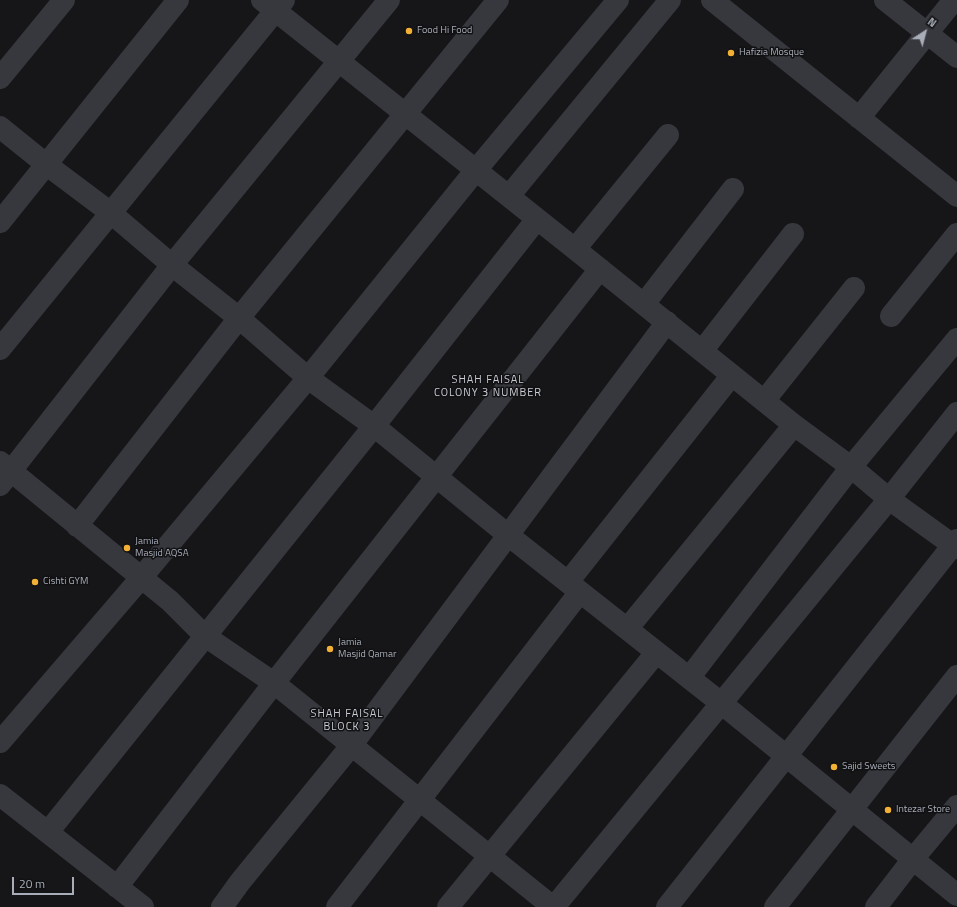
<!DOCTYPE html>
<html>
<head>
<meta charset="utf-8">
<style>
  body { margin:0 }
  #map { position:relative; width:957px; height:907px; overflow:hidden; background:#161618; font-family:"Titillium Web",sans-serif }
  canvas { display:block }
  .north { position:absolute; left:905px; top:12px; width:40px; height:40px; -webkit-text-stroke:3px #111113; paint-order:stroke; rotate:36deg; font-size:11px; font-weight:700; line-height:16px; text-align:center; color:#a8adb8 }
  .north::after { content:''; display:block; margin:auto; width:14px; height:18px; background:#a8adb8; clip-path:polygon(50% 0,100% 100%,50% 72%,0 100%) }
  .scale { position:absolute; left:12px; top:877px; width:62px; height:18px; box-sizing:border-box; border:2px solid #a8adb8; border-top:0; padding-left:5px; font-size:12px; line-height:14px; white-space:nowrap; color:#a8adb8; -webkit-text-stroke:3px #111113; paint-order:stroke }
</style>
</head>
<body>
<div id="map">
<canvas width="957" height="907"></canvas>
<div class="north">N</div>
<div class="scale">20 m</div>
</div>
<script>
const c = document.querySelector('canvas').getContext('2d');
c.lineJoin = 'round';
function strokePath(path, color, width, dash) {
  c.strokeStyle = color;
  c.lineWidth = width;
  c.lineCap = dash ? 'butt' : 'round';
  c.setLineDash(dash || []);
  c.stroke(path);
}
function drawText(font, color, halo, rows, align = 'center') {
  c.font = font + ' "Titillium Web",sans-serif';
  c.lineWidth = 3;
  c.setLineDash([]);
  c.textBaseline = 'middle';
  c.strokeStyle = halo;
  c.fillStyle = color;
  for (const [text, x, y, turn = 0] of rows) {
    c.save();
    c.translate(x, y);
    c.rotate((+turn || 0) * Math.PI / 180);
    c.textAlign = isNaN(turn) ? turn : align;
    if (halo) c.strokeText(text, 0, 0);
    c.fillText(text, 0, 0);
    c.restore();
  }
}
strokePath(new Path2D(`
  M262,0L575,249L794,425L851,467L889,499L957,548
  M712,0L957,196
  M885,0L957,57
  M0,78L64,0
  M859,118L954,0
  M0,127L47,165L111,213L172,265L239,318L308,378L374,426L508,535L721,703L957,895
  M509,196L670,0
  M0,222L178,0
  M575,249L668,135
  M644,304L733,189
  M891,316L957,234
  M0,349L284,0
  M702,351L793,234
  M764,401L854,288
  M0,462L170,601L205,636L274,683L553,907
  M0,485L172,265L389,0
  M77,526L239,318L498,0
  M568,582L732,375
  M627,629L794,425
  M689,678L851,467L957,339
  M0,742L141,578L308,378L476,170L618,0
  M0,795L143,907
  M48,832L374,426L537,219
  M117,887L274,683L600,269
  M222,907L240,882L351,746L667,322
  M337,907L580,592
  M448,907L656,653
  M554,907L889,499L957,413
  M667,907L957,540
  M775,907L957,676
  M876,907L913,859L957,806`), '#37383d', 22);
for (const [x, y, r, color] of [
  [409,31,4,"#f2b134"],
  [731,53,4,"#f2b134"],
  [127,548,4,"#f2b134"],
  [35,582,4,"#f2b134"],
  [330,649,4,"#f2b134"],
  [834,767,4,"#f2b134"],
  [888,810,4,"#f2b134"]
]) {
  const dot = new Path2D();
  dot.arc(x, y, r, 0, 2 * Math.PI);
  c.fillStyle = color;
  c.fill(dot);
  strokePath(dot, '#111113', 1.5);
}
drawText('10px', '#a8adb8', '#111113', [
  ["Food Hi Food",417,31],
  ["Hafizia Mosque",739,53],
  ["Jamia",135,542],
  ["Masjid AQSA",135,554],
  ["Cishti GYM",43,582],
  ["Jamia",338,643],
  ["Masjid Qamar",338,655],
  ["Sajid Sweets",842,767],
  ["Intezar Store",896,810]
], 'left');
c.letterSpacing = '1px';
drawText('11px', '#c9ccd4', '#111113', [
  ["SHAH FAISAL",488,380],
  ["COLONY 3 NUMBER",488,393],
  ["SHAH FAISAL",347,714],
  ["BLOCK 3",347,727]
]);
c.letterSpacing = '0px';
</script>
</body>
</html>
